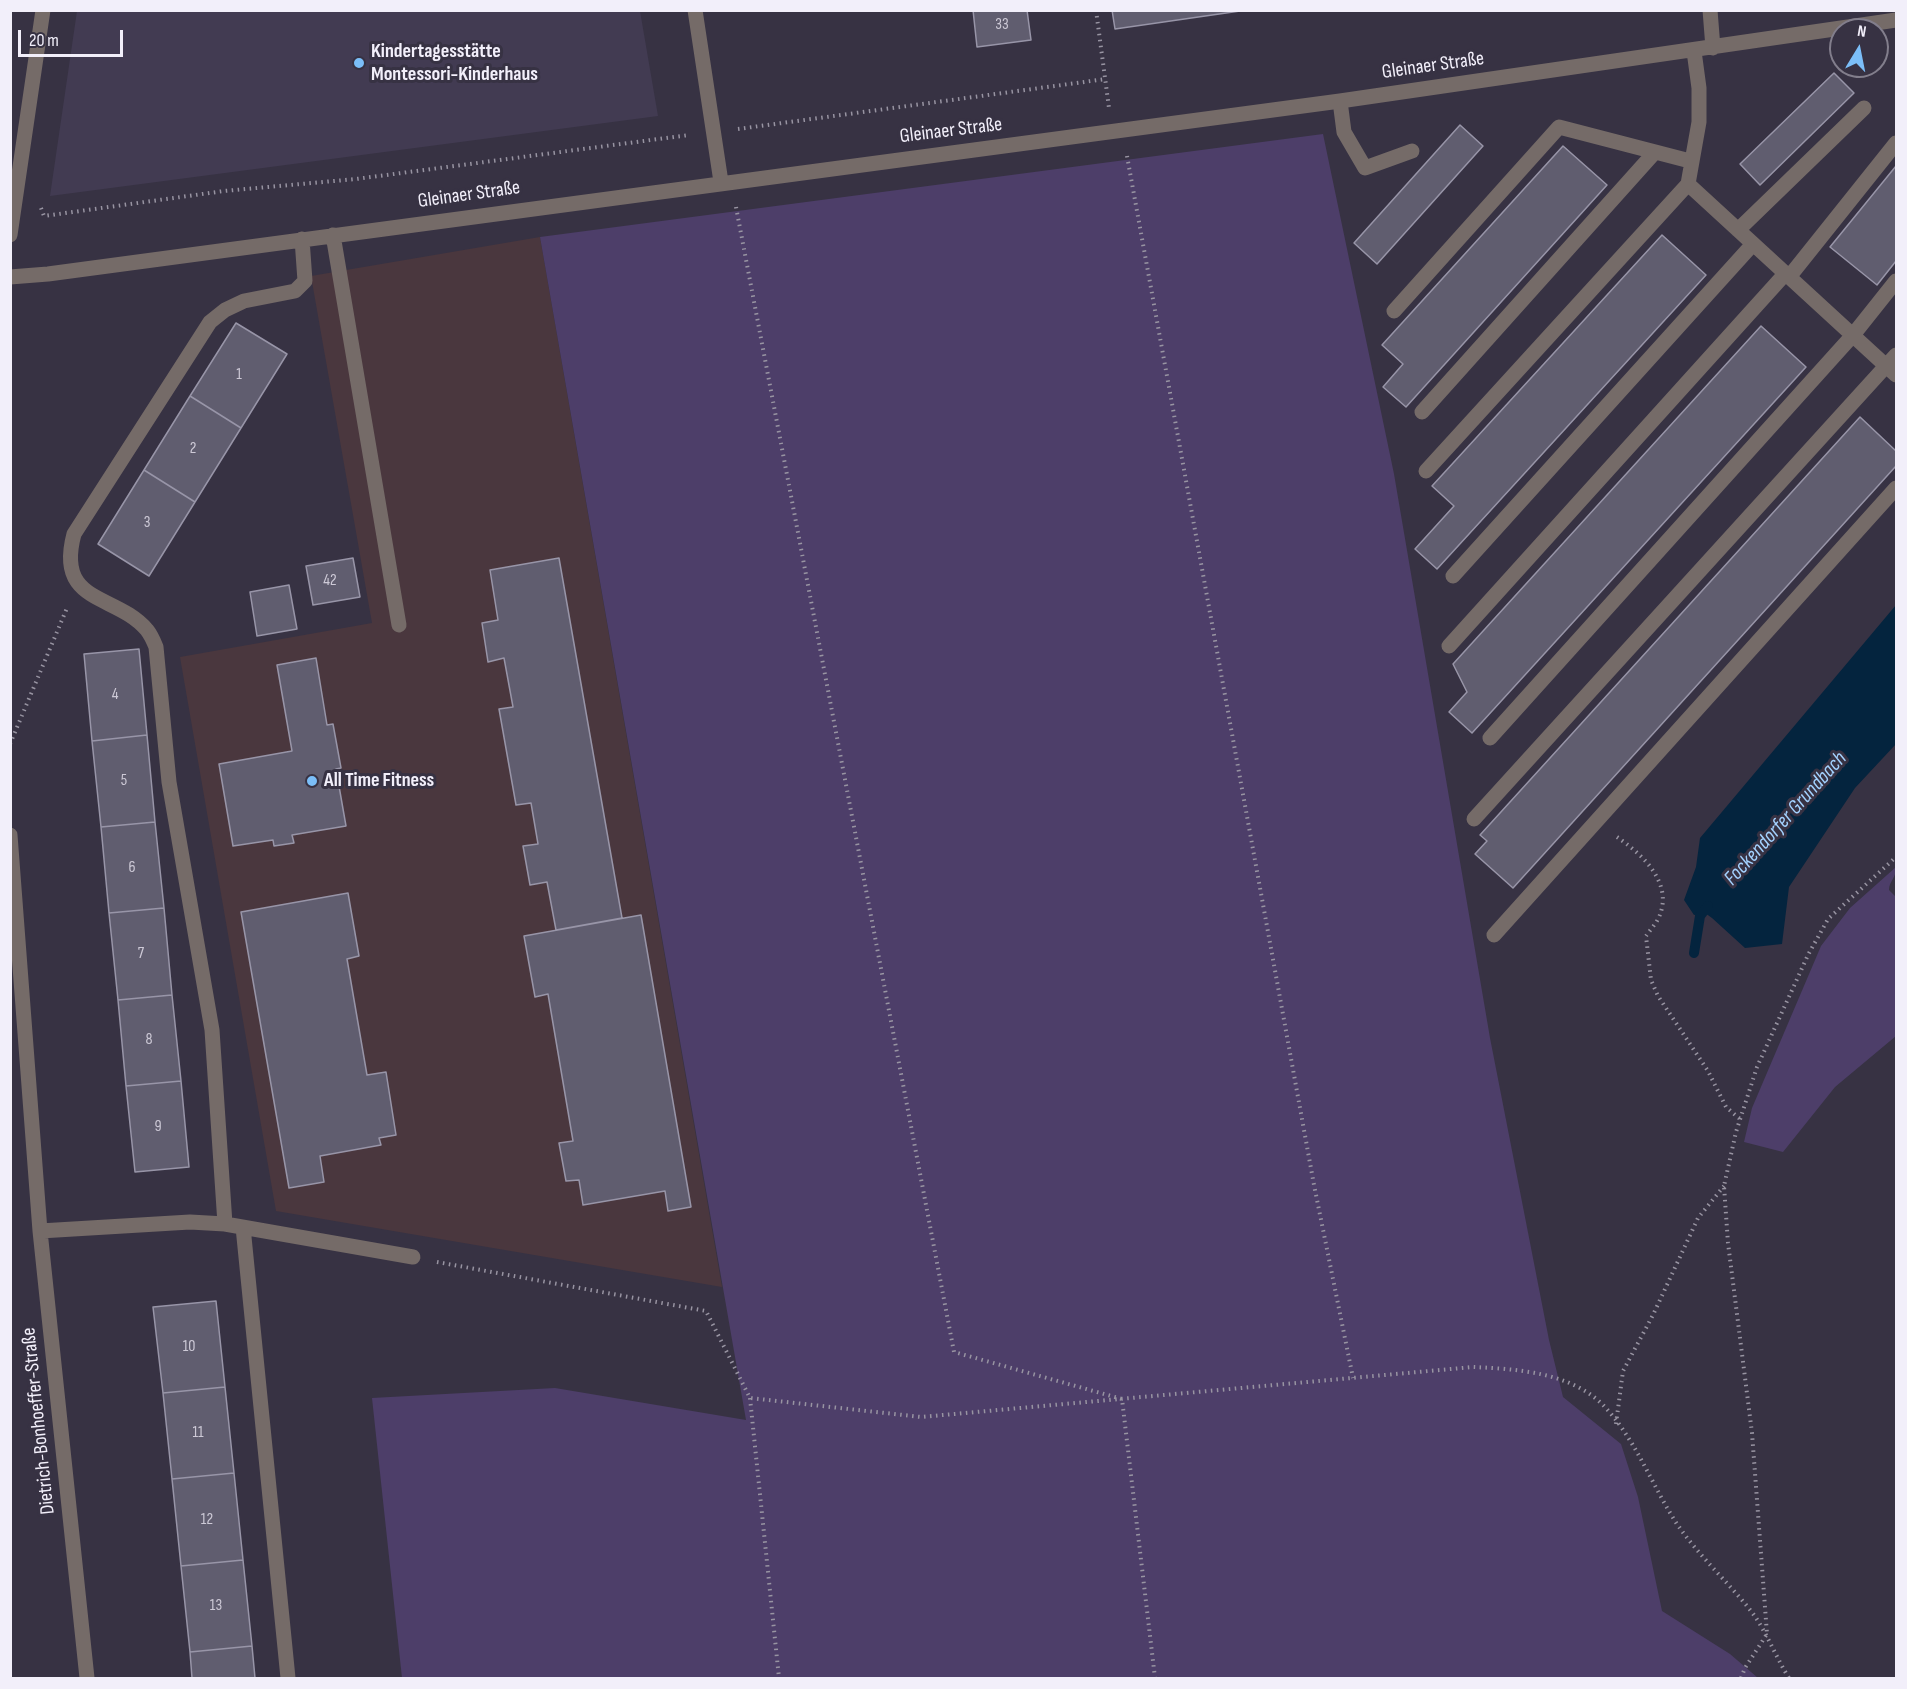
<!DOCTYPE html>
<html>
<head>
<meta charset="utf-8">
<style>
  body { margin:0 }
  #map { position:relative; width:1907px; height:1689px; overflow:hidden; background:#373243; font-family:"Sofia Sans Condensed",sans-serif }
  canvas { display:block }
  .frame { position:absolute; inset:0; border:12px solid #f2effa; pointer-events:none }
  .north { position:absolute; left:1829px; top:18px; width:60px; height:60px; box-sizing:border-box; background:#373243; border:2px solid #827e8c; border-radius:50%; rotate:10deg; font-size:16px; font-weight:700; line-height:24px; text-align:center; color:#f2effa }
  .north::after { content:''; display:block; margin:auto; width:21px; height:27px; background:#7bbef8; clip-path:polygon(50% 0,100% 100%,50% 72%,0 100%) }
  .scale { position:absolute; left:18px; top:30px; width:105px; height:27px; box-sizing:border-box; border:3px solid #f2effa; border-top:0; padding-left:8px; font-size:18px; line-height:21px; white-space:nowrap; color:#f2effa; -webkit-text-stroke:4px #373243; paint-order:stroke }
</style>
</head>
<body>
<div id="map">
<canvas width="1907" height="1689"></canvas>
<div class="frame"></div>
<div class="north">N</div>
<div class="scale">20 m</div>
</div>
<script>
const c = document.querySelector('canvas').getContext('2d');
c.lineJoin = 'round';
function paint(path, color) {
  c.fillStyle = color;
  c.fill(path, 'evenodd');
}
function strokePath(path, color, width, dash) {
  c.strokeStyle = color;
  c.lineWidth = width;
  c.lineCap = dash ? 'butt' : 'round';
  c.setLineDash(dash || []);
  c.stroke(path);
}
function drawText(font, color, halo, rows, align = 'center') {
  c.font = font + ' "Sofia Sans Condensed",sans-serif';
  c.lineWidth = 6;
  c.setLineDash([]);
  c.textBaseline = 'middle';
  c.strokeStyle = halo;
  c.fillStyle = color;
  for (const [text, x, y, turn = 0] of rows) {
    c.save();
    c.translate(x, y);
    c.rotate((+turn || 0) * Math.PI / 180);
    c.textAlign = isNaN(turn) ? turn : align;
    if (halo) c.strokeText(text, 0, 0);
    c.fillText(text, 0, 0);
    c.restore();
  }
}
paint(new Path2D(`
  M540,237L722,1287L276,1211L180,657L372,623L311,276Z`), '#4a373e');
paint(new Path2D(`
  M77,11H640L658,116L50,196Z`), '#423b52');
paint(new Path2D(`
  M1323,134L1394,474L1490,1038L1549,1340L1563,1397L1621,1444L1638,1497L1662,1611L1730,1654L1758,1678H402L372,1398L555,1388L746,1420L540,237Z
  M1896,867C1897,877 1889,881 1889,890L1896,897V1036L1835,1087L1783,1152L1744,1142L1752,1108L1821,946L1850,908Z`), '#4d3e69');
paint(new Path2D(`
  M1896,605V744L1855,788L1789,887L1782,944L1745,948L1712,918L1705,913L1694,915L1684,900L1696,867L1700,838Z`), '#04243e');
strokePath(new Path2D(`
  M1694,953L1700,916L1708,906`), '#04243e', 10);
const building = new Path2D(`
  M973,10H1027L1031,40L977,47Z
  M1112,10H1247L1115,29Z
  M1834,73L1854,93L1760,185L1740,164Z
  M1460,125L1483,146L1377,264L1354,243Z
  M1563,146L1607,185L1406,407L1383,387L1403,364L1382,345Z
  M1896,166V261L1877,285L1830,247Z
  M1662,235L1706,275L1437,569L1415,549L1454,506L1432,486Z
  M236,323L287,354L241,428L190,396Z
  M1761,326L1806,367L1472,733L1449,712L1467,692L1453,664Z
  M190,396L241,428L195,502L144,470Z
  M1860,417L1896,451V466L1513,888L1475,854L1487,841L1480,835Z
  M144,470L195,502L149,576L98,544Z
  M353,558L360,597L313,605L306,566Z
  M559,558L622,918L556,930L547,882L530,885L523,846L538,844L531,803L516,805L499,709L513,707L504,658L488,662L482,623L498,620L490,570Z
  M289,585L297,629L257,636L250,592Z
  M139,649L147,735L92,741L84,654Z
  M316,658L327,725L333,724L341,768L336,769L346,826L292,835L294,843L274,846L273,840L233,846L219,764L292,751L277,665Z
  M147,735L155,822L101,827L92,741Z
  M155,822L164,908L109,913L101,827Z
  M348,893L359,956L347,959L367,1075L386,1072L396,1135L379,1138L381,1145L320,1156L324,1182L289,1188L241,912Z
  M164,908L172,995L118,1000L109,913Z
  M641,915L691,1207L668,1211L665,1191L583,1205L579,1180L566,1181L559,1143L573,1141L548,994L535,997L524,936Z
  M172,995L181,1081L126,1086L118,1000Z
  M181,1081L189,1167L135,1172L126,1086Z
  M216,1301L225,1387L163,1393L153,1307Z
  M225,1387L234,1473L172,1479L163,1393Z
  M234,1473L243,1560L181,1566L172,1479Z
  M243,1560L252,1646L190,1652L181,1566Z
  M252,1646L255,1678H192L190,1652Z`);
paint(building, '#605d6f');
strokePath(building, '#9895a8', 1.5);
strokePath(new Path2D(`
  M1096,10L1109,108
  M738,129L1106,79
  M1127,156L1314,1185L1353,1378
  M736,207L954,1352L1122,1399L1155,1678
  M41,208L44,216L224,191L356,179L689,135
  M10,744L67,608
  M1617,837C1642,854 1674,883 1659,917C1656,924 1650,930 1646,936L1651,980L1658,996L1708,1071L1726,1107L1740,1119
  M437,1262L706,1311L750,1398L921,1417L1473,1367C1516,1369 1569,1372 1602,1404C1635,1437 1652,1486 1677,1524C1698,1555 1728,1582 1751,1611C1767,1632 1775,1656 1789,1678
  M750,1398L779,1678
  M1616,1424L1623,1371L1653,1315L1698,1218L1724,1186
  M1741,1678L1745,1668L1767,1634L1752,1433L1728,1243L1724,1186L1736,1132L1757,1067L1808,955L1828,919L1896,857`), '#9894a2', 4, [1.5, 4.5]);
strokePath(new Path2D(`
  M695,10L721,182
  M1710,10L1713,48
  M1694,51L1699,88V122L1688,184L1896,375
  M1340,101L1344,132L1365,168L1412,151
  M1738,230L1864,108
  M10,235L43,10
  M333,235L399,625
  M10,277L48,274L1340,101L1896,20
  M1789,277L1896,143
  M1394,311L1559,127L1690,161
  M1422,412L1655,152
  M1426,471L1688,184
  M1453,576L1753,244
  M1449,646L1785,274
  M1490,738L1853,335L1896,281
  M1474,819L1896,355
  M10,835L40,1231L87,1678
  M1494,935L1896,488
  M225,1224L212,1030L169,782L156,647C154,642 151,635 147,630C116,593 55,605 74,534L210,322L225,310L244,301L295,291L305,281L302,239
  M243,1227L288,1678
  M40,1231L190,1222L225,1224L413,1257`), '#756b68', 15);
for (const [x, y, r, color] of [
  [359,63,6,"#7bbef8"],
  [312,781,6,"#7bbef8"]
]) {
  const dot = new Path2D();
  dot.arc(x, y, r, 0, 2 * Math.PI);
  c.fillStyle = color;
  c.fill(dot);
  strokePath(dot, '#373243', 2);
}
drawText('16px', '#cecad7', null, [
  ["33",1002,25],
  ["1",239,375],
  ["2",193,449],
  ["3",147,523],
  ["42",330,581],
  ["4",115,695],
  ["5",124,781],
  ["6",132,868],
  ["7",141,954],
  ["8",149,1040],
  ["9",158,1127],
  ["10",189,1347],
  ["11",198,1433],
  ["12",207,1520],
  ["13",216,1606]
]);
drawText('bold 20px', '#f2effa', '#373243', [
  ["Kindertagesstätte",371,52],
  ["Montessori-Kinderhaus",371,75],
  ["All Time Fitness",324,781]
], 'left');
drawText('20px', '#f2effa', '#373243', [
  ["Gleinaer Straße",1433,66,-8],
  ["Gleinaer Straße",951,131,-7],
  ["Gleinaer Straße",469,195,-8],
  ["Dietrich-Bonhoeffer-Straße",39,1421,-96]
]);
drawText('italic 21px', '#a3d1fe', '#373243', [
  ["Fockendorfer Grundbach",1786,819,-48]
]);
</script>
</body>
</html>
